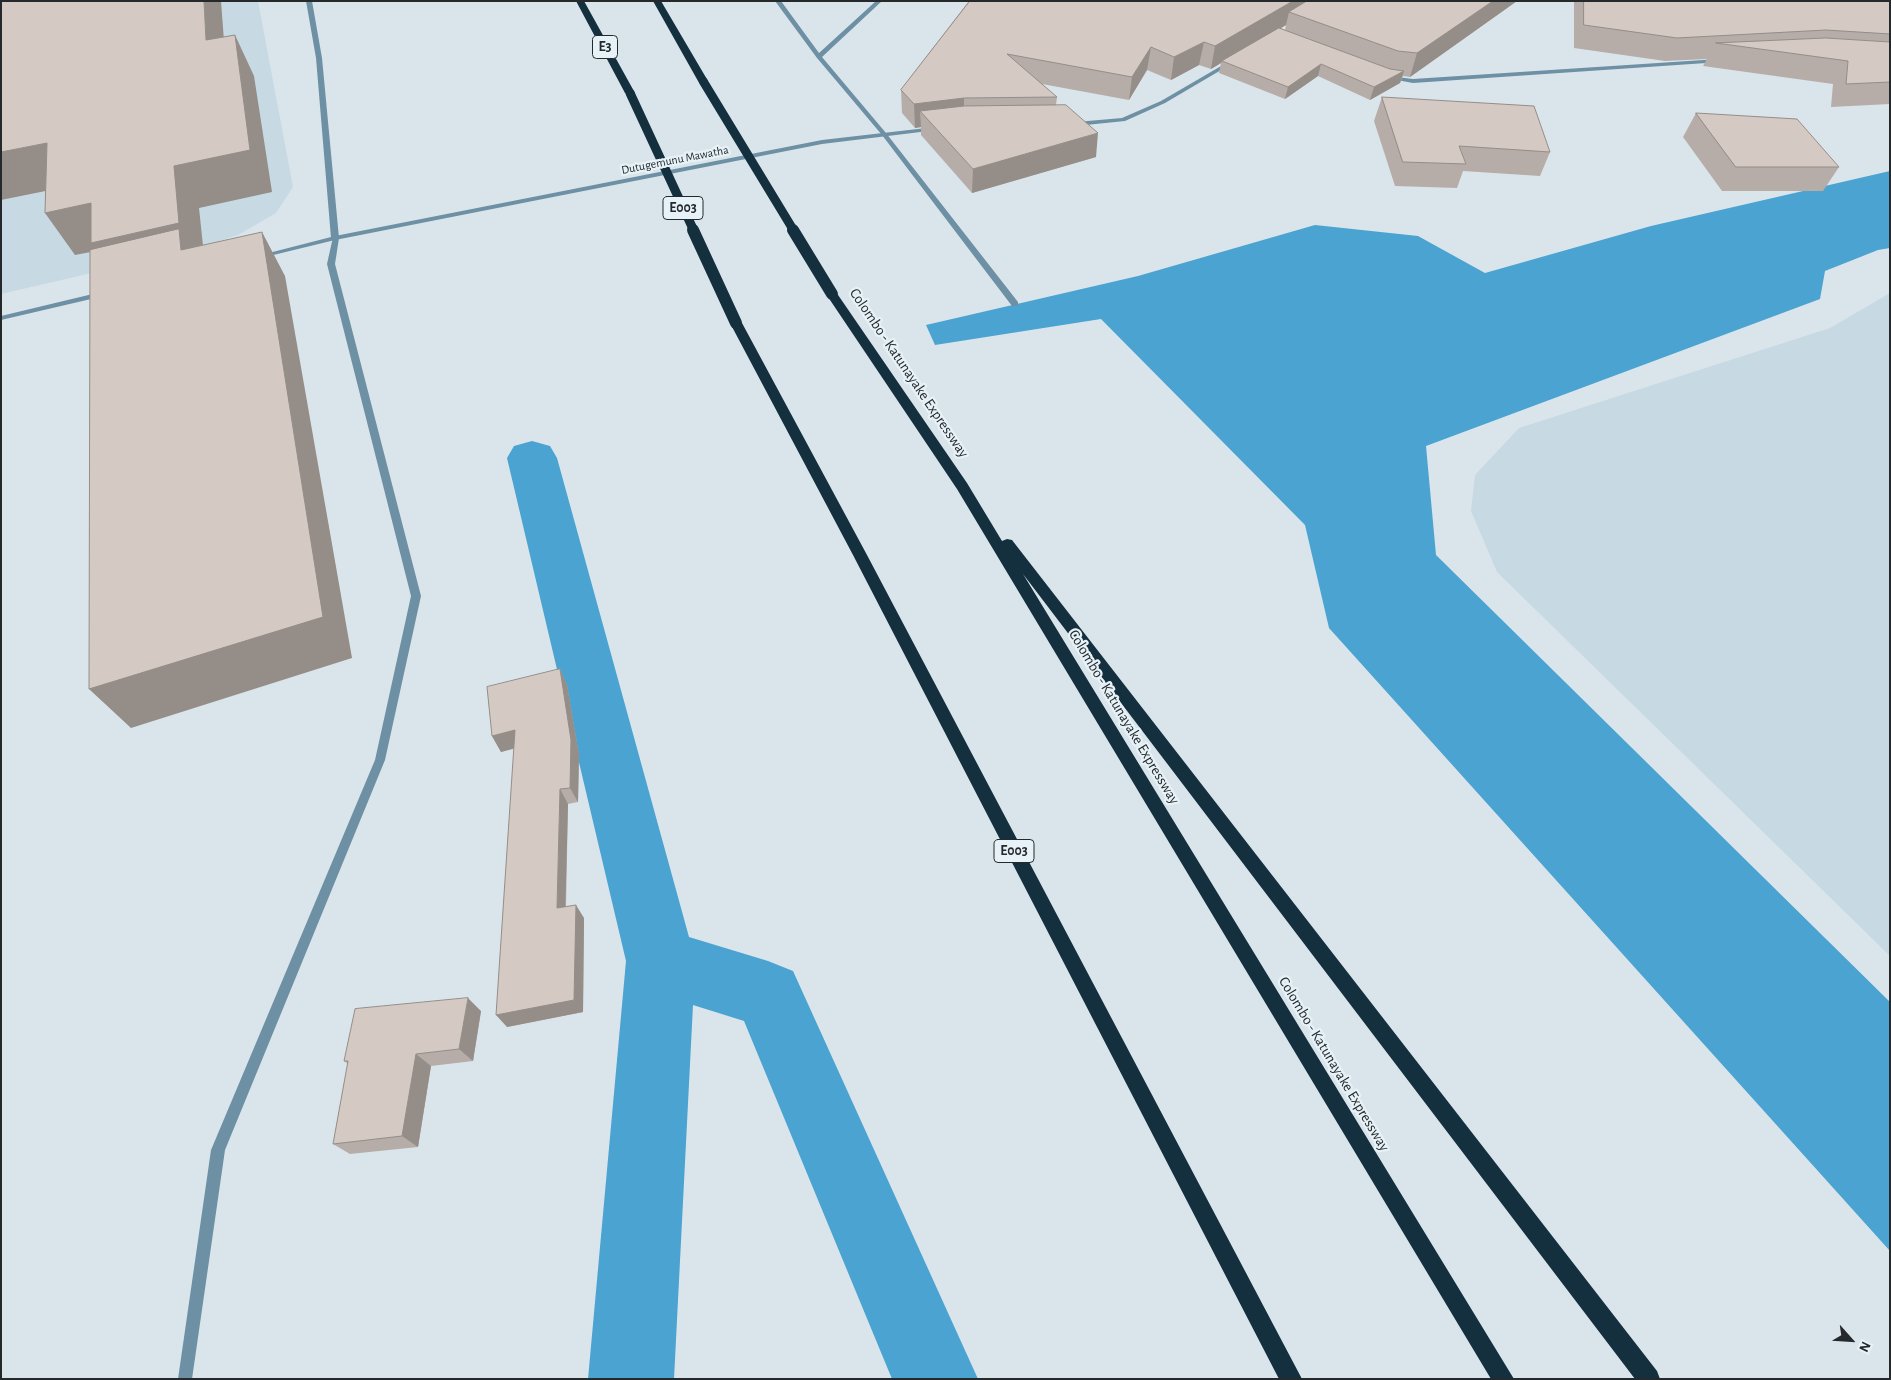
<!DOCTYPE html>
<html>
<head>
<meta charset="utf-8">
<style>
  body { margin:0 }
  #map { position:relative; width:1891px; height:1380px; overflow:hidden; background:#dae5eb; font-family:"Alegreya Sans",sans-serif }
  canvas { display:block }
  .frame { position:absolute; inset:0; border:2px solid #25292b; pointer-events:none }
  .north { position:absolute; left:1826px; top:1315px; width:50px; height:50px; -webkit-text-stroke:4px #e7f2f8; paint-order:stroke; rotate:116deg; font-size:14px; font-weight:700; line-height:20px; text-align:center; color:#25292b }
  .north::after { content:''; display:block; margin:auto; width:18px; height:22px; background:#25292b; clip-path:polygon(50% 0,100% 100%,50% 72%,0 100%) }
</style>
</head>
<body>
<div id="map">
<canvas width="1891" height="1380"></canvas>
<div class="frame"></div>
<div class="north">N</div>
</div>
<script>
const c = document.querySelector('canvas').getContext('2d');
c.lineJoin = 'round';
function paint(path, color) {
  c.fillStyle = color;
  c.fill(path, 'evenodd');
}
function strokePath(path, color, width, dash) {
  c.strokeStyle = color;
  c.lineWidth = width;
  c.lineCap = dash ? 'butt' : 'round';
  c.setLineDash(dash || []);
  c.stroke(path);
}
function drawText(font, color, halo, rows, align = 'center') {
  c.font = font + ' "Alegreya Sans",sans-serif';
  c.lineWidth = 4.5;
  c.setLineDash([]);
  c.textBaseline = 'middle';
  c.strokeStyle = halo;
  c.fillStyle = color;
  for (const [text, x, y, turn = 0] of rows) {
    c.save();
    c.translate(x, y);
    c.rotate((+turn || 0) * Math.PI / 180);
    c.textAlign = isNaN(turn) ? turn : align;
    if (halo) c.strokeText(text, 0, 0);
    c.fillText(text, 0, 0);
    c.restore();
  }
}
paint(new Path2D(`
  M1,1H258L293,187L276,213L238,235L191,250L1,294Z
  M1890,293V956L1497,572L1471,511L1475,475L1519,428L1830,328Z`), '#c7d9e3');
paint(new Path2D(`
  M1890,171V248L1878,250L1825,271L1820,299L1426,446L1436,555L1890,1002V1251L1329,628L1305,525L1101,319L935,345L926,325L1138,276L1315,225L1418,236L1485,273L1651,226Z`), '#4aa3d0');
paint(new Path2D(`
  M532,441L550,446L557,458L689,937L768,961L793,971L978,1379H892L744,1021L693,1005L674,1379H588L626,961L507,458L514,446Z`), '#4aa3d0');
paint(new Path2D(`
  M333,237L339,238L335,264L421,596L385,760L225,1150L192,1379H178L211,1150L375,760L411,596L327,264Z`), '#6e90a4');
paint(new Path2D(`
  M306,1H312L322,58L339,238L335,240L331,238L316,58Z
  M775,1H781L819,53L876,1H882L822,57L886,133L1018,302V306H1012L882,135L817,58Z
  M1719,59L1722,61L1721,62L1413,83L1386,78L1389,76L1413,79Z`), '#6e90a4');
paint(new Path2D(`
  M1228,62L1233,63L1165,103L1125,121L1076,126L1073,124L1076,122L1122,118L1161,101Z
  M935,127L938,129L937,130L822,144L335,240L261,258L257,256L335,236L822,140Z
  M101,292L105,294L104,296L1,320V316Z`), '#6e90a4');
paint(new Path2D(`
  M576,1H584L635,93L633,95L630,96L625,93Z
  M653,1H661L708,81L706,83H700L698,81Z
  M832,291L836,292L967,483L1002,541L1007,539L1012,540L1657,1371L1660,1379H1635L1023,574L1514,1379H1491L957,489L826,294Z
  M736,320L742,323L867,555L1302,1379H1279L853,555L730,323Z`), '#14303f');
strokePath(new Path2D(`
  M703,81L794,231
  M630,93L694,231`), '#14303f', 9);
strokePath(new Path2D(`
  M693,230L736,323
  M793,230L832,294`), '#14303f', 12);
paint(new Path2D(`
  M969,1H1517L1410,77L1403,76L1400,83L1370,100L1318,76L1285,99L1219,73L1221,63L1211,69L1199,65L1171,80L1147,70L1129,100L1042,84L1057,97L1056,105L1096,157L972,193L921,135V127L915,128L902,113L901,90ZM1286,25L1285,30L1281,28Z
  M1574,1H1890V104L1831,107L1833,84L1703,66L1707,59L1665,61L1574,48Z
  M1382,97L1550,152L1540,176L1463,171L1457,188L1395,186L1374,121Z
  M1696,113L1839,167L1823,191H1722L1683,137Z
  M560,669L567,685L579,755L578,802L568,804L566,907L584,918L583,1012L507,1027L514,748L501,752L492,736Z
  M481,1011L473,1061L431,1066L418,1147L350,1154L333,1144L348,1064L344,1061Z`), '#b6ada8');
paint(new Path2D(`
  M204,1H221L227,81L206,40Z
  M1293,1H1326L1289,12L1286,25L1224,62L1222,61L1221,63L1211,69L1215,46Z
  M1493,1H1517L1410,77L1417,53Z
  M235,35L254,76L272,192L199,208L205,265L96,251L75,255L45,213L174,166Z
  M1204,42L1199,65L1171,80L1174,57Z
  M1151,47L1147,70L1129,100L1132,77Z
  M1321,64L1318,76L1285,99L1288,87Z
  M1404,71L1400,83L1370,100L1374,87Z
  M964,98V122L920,111L921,127L915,128L914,104Z
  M1098,133L1096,157L972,193L973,169Z
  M47,143L75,185L1,200V152Z
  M262,232L285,276L352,658L131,728L89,689Z
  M560,669L567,685L579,755L578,802L570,788Z
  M515,730L524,746L501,752L492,736Z
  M560,789L568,804L565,921L557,908Z
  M576,905L584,918L583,1012L507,1027L496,1015Z
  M468,998L481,1011L473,1061L459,1049Z
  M416,1054L431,1066L418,1147L402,1136Z`), '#948d88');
const building = new Path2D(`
  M1,1H204L206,40L235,35L250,150L174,166L179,223L91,243V203L45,213L47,143L1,152Z
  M970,1H1293L1215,46L1204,42L1174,57L1151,47L1132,77L1007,54L1057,97L964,98L914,104L901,90Z
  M1307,1H1493L1417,53L1398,51L1289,12Z
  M1584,1H1890V34L1826,30L1677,38L1584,25Z
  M1279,28L1390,69L1404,71L1374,87L1321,64L1288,87L1222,61Z
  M1826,38L1890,42V82L1846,84L1848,61L1716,43Z
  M1382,97L1534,106L1550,152L1459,146L1466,164L1403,162Z
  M1066,105L1098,133L973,169L920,111L964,106Z
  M1696,113L1797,119L1839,167H1736Z
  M179,229L181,250L262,232L323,617L89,689L90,250Z
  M560,669L571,740L570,788L560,789L557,908L576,905L574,1000L496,1015L515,730L492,736L487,687Z
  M468,998L459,1049L416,1054L402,1136L333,1144L348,1061H344L355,1009Z`);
paint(building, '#d4c9c3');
strokePath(building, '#948d88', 1);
drawText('12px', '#25292b', '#e7f2f8', [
  ["Dutugemunu Mawatha",675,160,-11]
]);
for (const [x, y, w] of [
  [605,47,25],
  [683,208,40],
  [1014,851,40]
]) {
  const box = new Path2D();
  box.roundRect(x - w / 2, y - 11.5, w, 23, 4);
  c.fillStyle = '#e7f2f8';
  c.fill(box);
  strokePath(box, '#25292b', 1);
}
drawText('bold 14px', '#25292b', null, [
  ["E3",605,47],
  ["E003",683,208],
  ["E003",1014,851]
]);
drawText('15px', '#25292b', '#e7f2f8', [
  ["Colombo - Katunayake Expressway",909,373,56],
  ["Colombo - Katunayake Expressway",1124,717,59],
  ["Colombo - Katunayake Expressway",1334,1064,59]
]);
</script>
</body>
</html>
